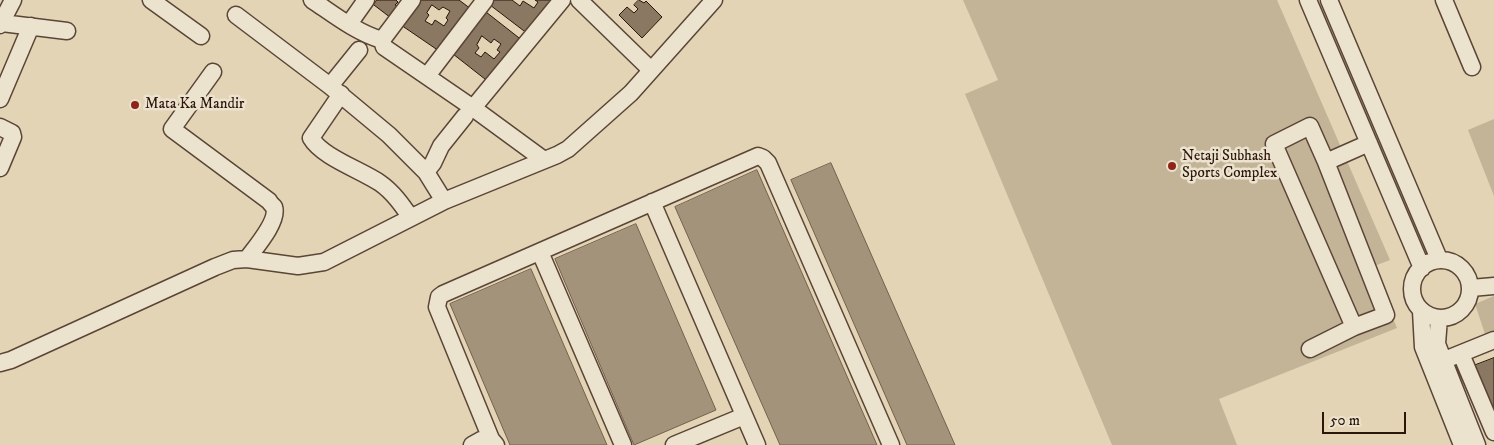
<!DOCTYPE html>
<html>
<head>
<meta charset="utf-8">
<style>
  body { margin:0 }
  #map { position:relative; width:1494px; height:445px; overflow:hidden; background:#e2d4b5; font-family:"IM FELL DW Pica",serif }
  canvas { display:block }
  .scale { position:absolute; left:1322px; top:412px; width:84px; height:22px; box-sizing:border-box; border:2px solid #2c150b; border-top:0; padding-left:6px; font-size:15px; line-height:18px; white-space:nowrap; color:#2c150b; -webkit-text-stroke:4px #ece3cf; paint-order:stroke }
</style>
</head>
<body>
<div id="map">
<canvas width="1494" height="445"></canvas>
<div class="scale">50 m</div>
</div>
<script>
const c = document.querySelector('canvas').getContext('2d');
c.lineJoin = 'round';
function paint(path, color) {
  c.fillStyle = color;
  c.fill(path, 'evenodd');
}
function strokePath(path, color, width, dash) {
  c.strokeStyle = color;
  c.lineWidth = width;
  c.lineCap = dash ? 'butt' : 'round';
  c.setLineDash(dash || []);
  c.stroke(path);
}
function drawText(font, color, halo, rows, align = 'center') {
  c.font = font + ' "IM FELL DW Pica",serif';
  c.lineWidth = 5;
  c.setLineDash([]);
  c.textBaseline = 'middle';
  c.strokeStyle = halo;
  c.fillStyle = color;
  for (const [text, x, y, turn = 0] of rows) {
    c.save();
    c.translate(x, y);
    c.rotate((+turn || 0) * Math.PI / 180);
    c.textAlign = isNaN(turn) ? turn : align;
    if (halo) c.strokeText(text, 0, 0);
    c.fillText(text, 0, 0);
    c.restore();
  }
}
paint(new Path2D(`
  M963,0H1277L1390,260L1372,267L1397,328L1219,399L1237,445H1112L965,94L998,80Z
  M1494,119V196L1468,130Z
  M1494,296V337L1487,340L1475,304Z`), '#c3b498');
const water = new Path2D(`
  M831,163L955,445H907L791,180Z
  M757,170L877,445H780L675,207Z
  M636,224L716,410L634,445L555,259Z
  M531,269L607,445H510L450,304Z`);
paint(water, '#a4937b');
strokePath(water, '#74614e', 1);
const building = new Path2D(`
  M377,0H396L398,2L395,5L399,7L391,18L374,5Z
  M417,0H459L471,9L442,53L401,25ZM432,5L439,10L443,7L450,11L446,18L448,20L444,26L435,20L432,25L425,21L429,15L427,13Z
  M494,0H512L520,6L523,1L534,8L538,2L535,0H553L528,34L490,5Z
  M639,0L644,3L646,1L662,17L642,38L619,15L627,7L634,13L638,9L634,5Z
  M486,12L523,41L490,83L453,54ZM482,36L491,43L494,39L501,44L497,50L500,52L494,59L485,52L481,57L475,53L479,48L477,45Z
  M1494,358V430L1468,368Z`);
paint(building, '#8b7863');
strokePath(building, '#2c150b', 1);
const minor = new Path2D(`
  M151,0L201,36
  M312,0C333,14 357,33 382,40
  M412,0L382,40L384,47L473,108L544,160
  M579,0L651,70
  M1308,0L1422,268
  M1329,0L1439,259
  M1444,0L1472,67
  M236,15L330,86L389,135L426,172L444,201
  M2,23L67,31
  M349,24L366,0
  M0,25L13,0
  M213,72L172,129L269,201C270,203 272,205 274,207C279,221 255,248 247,259
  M427,76L485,0
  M330,86L359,50
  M341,94L311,138C322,157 361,170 380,183C393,192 402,205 411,218
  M0,99L31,26
  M473,108L562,0
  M0,127L12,133L13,137L0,168
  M1326,162L1369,143
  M426,172L433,163L441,146L465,116
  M652,202L757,445
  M540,252L623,445
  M1412 289a29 29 0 1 1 58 0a29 29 0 1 1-58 0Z
  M1471,288L1494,286
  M1421,311L1423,347L1462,445
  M1439,318L1437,344L1477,445
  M1310,349L1354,327L1386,315L1326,162L1310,126L1274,144L1354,327
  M1461,354L1494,432
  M1452,357L1494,340
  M0,363L11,360L215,267L233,260L247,259L298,266L324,262L444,201L557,155L568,149L631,93L714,0
  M491,439L437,307L439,297L443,294L758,156L763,158L768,163L891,445
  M472,445L481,440L491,439L496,445
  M674,445L744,416`);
strokePath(minor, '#5a4536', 19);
strokePath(minor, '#ece3cf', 16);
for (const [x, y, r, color] of [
  [135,105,5,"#8f2418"],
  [1172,166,5,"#8f2418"]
]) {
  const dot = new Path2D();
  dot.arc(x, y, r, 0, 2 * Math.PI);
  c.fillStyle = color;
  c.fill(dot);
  strokePath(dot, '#ece3cf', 2);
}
drawText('15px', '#2c150b', '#ece3cf', [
  ["Mata Ka Mandir",145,105],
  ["Netaji Subhash",1182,157],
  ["Sports Complex",1182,174]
], 'left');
</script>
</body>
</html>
